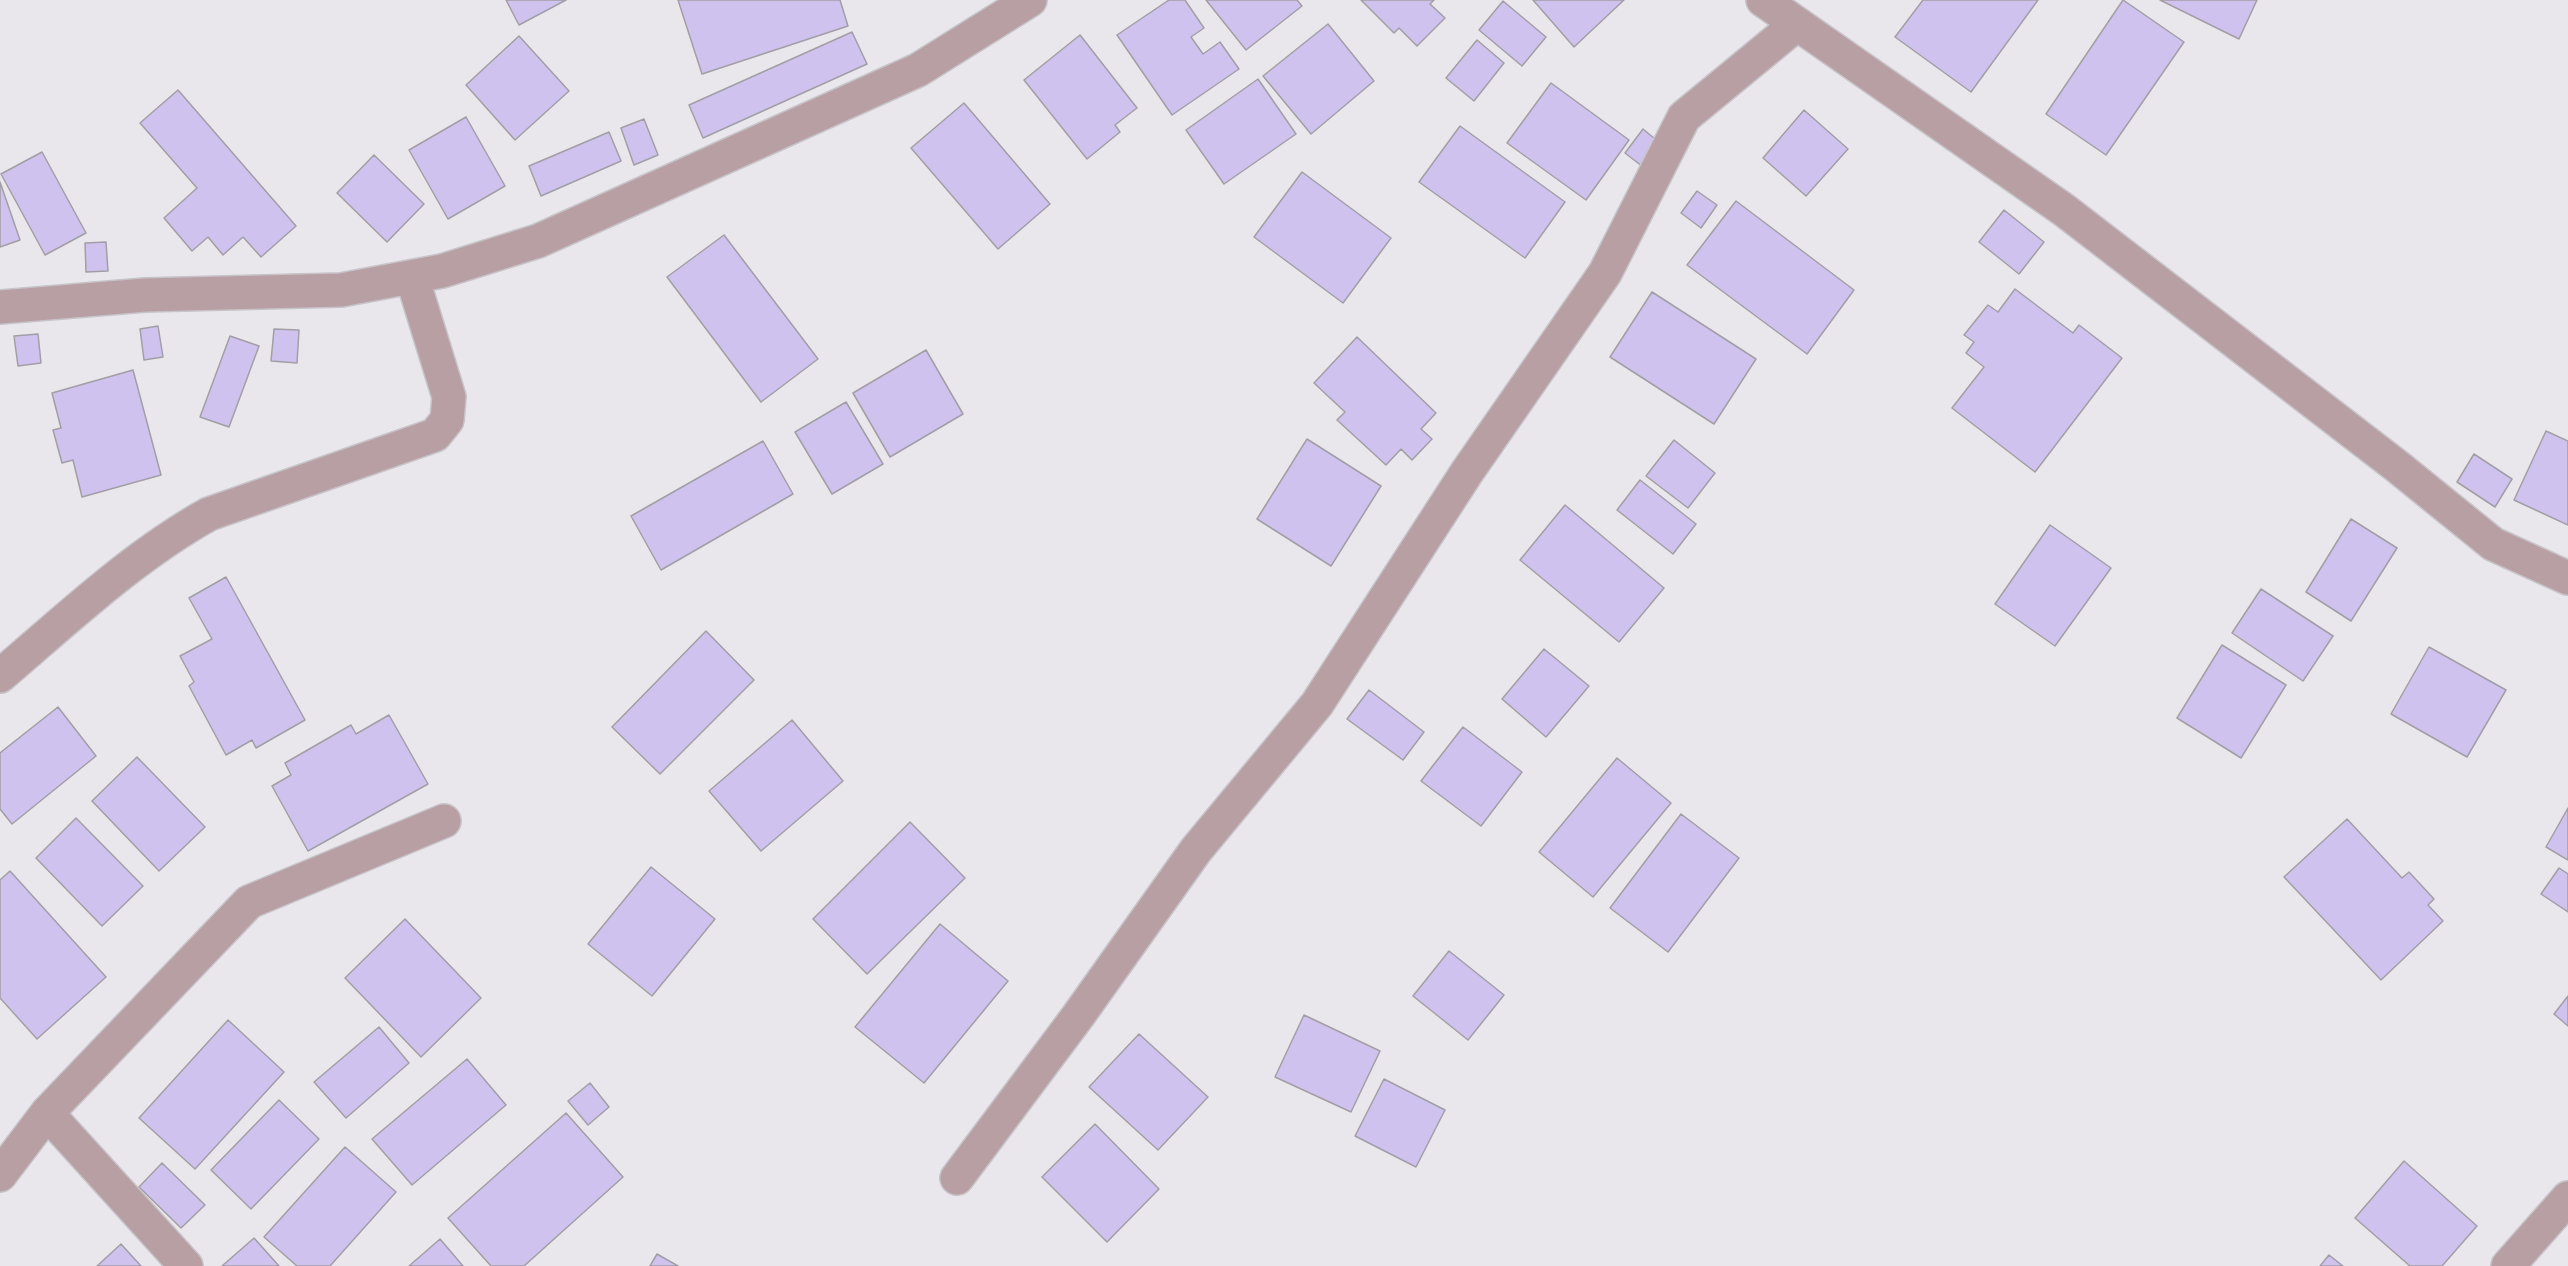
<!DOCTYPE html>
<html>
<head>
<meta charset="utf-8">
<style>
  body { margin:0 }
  canvas { display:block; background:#eae7ec }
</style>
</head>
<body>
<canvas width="2568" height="1266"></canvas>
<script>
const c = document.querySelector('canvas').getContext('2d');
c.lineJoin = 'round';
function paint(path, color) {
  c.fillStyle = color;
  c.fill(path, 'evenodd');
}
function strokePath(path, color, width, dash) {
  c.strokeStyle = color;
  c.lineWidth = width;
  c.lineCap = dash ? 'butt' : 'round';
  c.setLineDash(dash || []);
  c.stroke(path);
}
const building = new Path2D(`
  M506,0H566L519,25Z
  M678,0H840L848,26L702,74Z
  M1169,0H1185L1204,28L1191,37L1203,54L1220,42L1239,69L1172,115L1117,35Z
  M1206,0H1297L1302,6L1246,50Z
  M1361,0H1434L1430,4L1445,18L1417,46L1399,28L1394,33Z
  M1533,0H1624L1574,47Z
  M1923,0H2038L1971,92L1895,37Z
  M2123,0L2184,42L2106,155L2046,114Z
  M2160,0H2257L2239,39Z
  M1503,1L1546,37L1522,66L1479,30Z
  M1328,24L1374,81L1311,134L1263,76Z
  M852,32L867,64L703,138L689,105Z
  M1080,35L1137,108L1115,125L1120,132L1087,159L1024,80Z
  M519,36L569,91L515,140L466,85Z
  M1477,40L1504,63L1474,101L1446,78Z
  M1258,79L1296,134L1224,184L1186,130Z
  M1551,83L1629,140L1586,200L1507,143Z
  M178,90L296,226L261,257L243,237L223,255L208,237L192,251L164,218L197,188L140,123Z
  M964,103L1050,204L998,249L911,148Z
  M1804,110L1848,149L1806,196L1763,158Z
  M466,117L505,186L448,219L409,150Z
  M644,119L658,155L634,165L621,128Z
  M1460,126L1565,202L1525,258L1419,182Z
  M1643,129L1661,144L1643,167L1625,153Z
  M609,132L621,161L541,196L529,166Z
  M42,152L86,233L45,255L1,174Z
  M374,155L424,204L387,242L337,193Z
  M1302,172L1391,238L1343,303L1254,237Z
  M0,182L20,240L0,247Z
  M1697,191L1717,205L1701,228L1681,213Z
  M1736,201L1854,290L1807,354L1687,265Z
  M2004,210L2044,242L2019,274L1979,242Z
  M724,235L818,359L761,402L667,277Z
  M106,242L108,271L86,272L85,243Z
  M2015,289L2073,333L2079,325L2122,358L2035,472L1952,408L1984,367L1966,353L1974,342L1964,335L1988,305L1998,312Z
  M1652,292L1756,359L1714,424L1610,357Z
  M158,326L163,357L144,360L140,329Z
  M274,329L299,330L297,363L271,361Z
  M38,334L41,363L18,366L14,336Z
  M230,336L259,346L229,427L200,417Z
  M1357,337L1436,413L1421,429L1432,439L1412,460L1401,449L1386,465L1337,420L1345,412L1314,383Z
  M926,350L963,414L890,457L853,393Z
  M133,370L161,475L82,497L73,460L62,463L53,430L61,428L52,393Z
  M846,402L883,464L832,494L795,432Z
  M2546,431L2568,441V525L2514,500Z
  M1307,439L1381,486L1331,566L1257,519Z
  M1674,440L1715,473L1688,508L1646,476Z
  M763,441L793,494L661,570L631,516Z
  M2474,454L2512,479L2495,507L2457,482Z
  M1640,480L1696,524L1673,554L1617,510Z
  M1565,505L1664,588L1619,642L1520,560Z
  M2351,519L2397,548L2351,621L2306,592Z
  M2050,525L2111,568L2055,646L1995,604Z
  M226,577L305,720L256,748L252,740L226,755L189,686L194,682L180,656L212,639L189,598Z
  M2261,589L2333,636L2303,681L2232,633Z
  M706,631L754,680L660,774L612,727Z
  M2222,645L2286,685L2241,758L2177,718Z
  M2429,647L2506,690L2467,757L2391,714Z
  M1544,649L1589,686L1546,737L1502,699Z
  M1369,690L1424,732L1403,760L1347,719Z
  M58,707L96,756L12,824L0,809V753Z
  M389,715L428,784L308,851L272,786L291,775L285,763L351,725L356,734Z
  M792,720L843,781L761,851L709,791Z
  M1463,727L1522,772L1481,826L1421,781Z
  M137,757L205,827L159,871L92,801Z
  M1617,758L1671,803L1593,897L1539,852Z
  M2568,808V860L2546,847Z
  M1681,814L1739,858L1668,952L1610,908Z
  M76,818L143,886L102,926L36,858Z
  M2347,819L2402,878L2409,872L2434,899L2428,905L2443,921L2381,980L2284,877Z
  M910,822L965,878L867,974L813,919Z
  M651,867L715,919L652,996L588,944Z
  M2559,868L2568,874V912L2541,894Z
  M10,871L106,977L37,1039L0,998V880Z
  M405,919L481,998L421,1057L345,978Z
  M940,924L1008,981L924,1083L855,1027Z
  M1449,951L1504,995L1468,1040L1413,996Z
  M2568,996V1026L2554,1014Z
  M1304,1015L1380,1051L1351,1112L1275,1077Z
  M228,1020L284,1072L195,1169L139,1118Z
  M379,1027L409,1063L346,1118L314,1082Z
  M1139,1034L1208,1097L1158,1150L1089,1087Z
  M467,1059L506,1105L412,1185L372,1139Z
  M1384,1079L1445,1110L1416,1167L1355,1136Z
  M590,1083L609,1107L588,1125L568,1101Z
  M279,1100L319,1139L251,1209L211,1170Z
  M566,1113L623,1177L524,1266H491L448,1218Z
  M1095,1124L1159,1189L1107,1242L1042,1177Z
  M345,1147L396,1192L330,1266H297L264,1237Z
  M2404,1161L2477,1226L2442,1266H2410L2355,1218Z
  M162,1163L205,1205L181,1228L139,1187Z
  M254,1238L279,1266H222Z
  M440,1239L463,1266H409Z
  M121,1244L141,1266H97Z
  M657,1254L678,1266H650Z
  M2329,1255L2343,1266H2320Z`);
paint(building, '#d0c2ef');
strokePath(building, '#a19fa5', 1.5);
const minor = new Path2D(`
  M1763,0L2064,210L2398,467L2493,544L2568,578
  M0,307L145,295L341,290L442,271L538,241L918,70L1030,0
  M0,676C67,619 132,557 209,514L435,435L447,420L449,397L412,277
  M47,1113L186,1266
  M0,1175L47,1113L249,902L444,821
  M957,1178L1078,1016L1196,850L1317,704L1467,472L1605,273L1684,117L1797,24
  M2508,1266L2568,1198`);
strokePath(minor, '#c7c4c9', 36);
strokePath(minor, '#b79fa4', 33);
</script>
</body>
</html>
